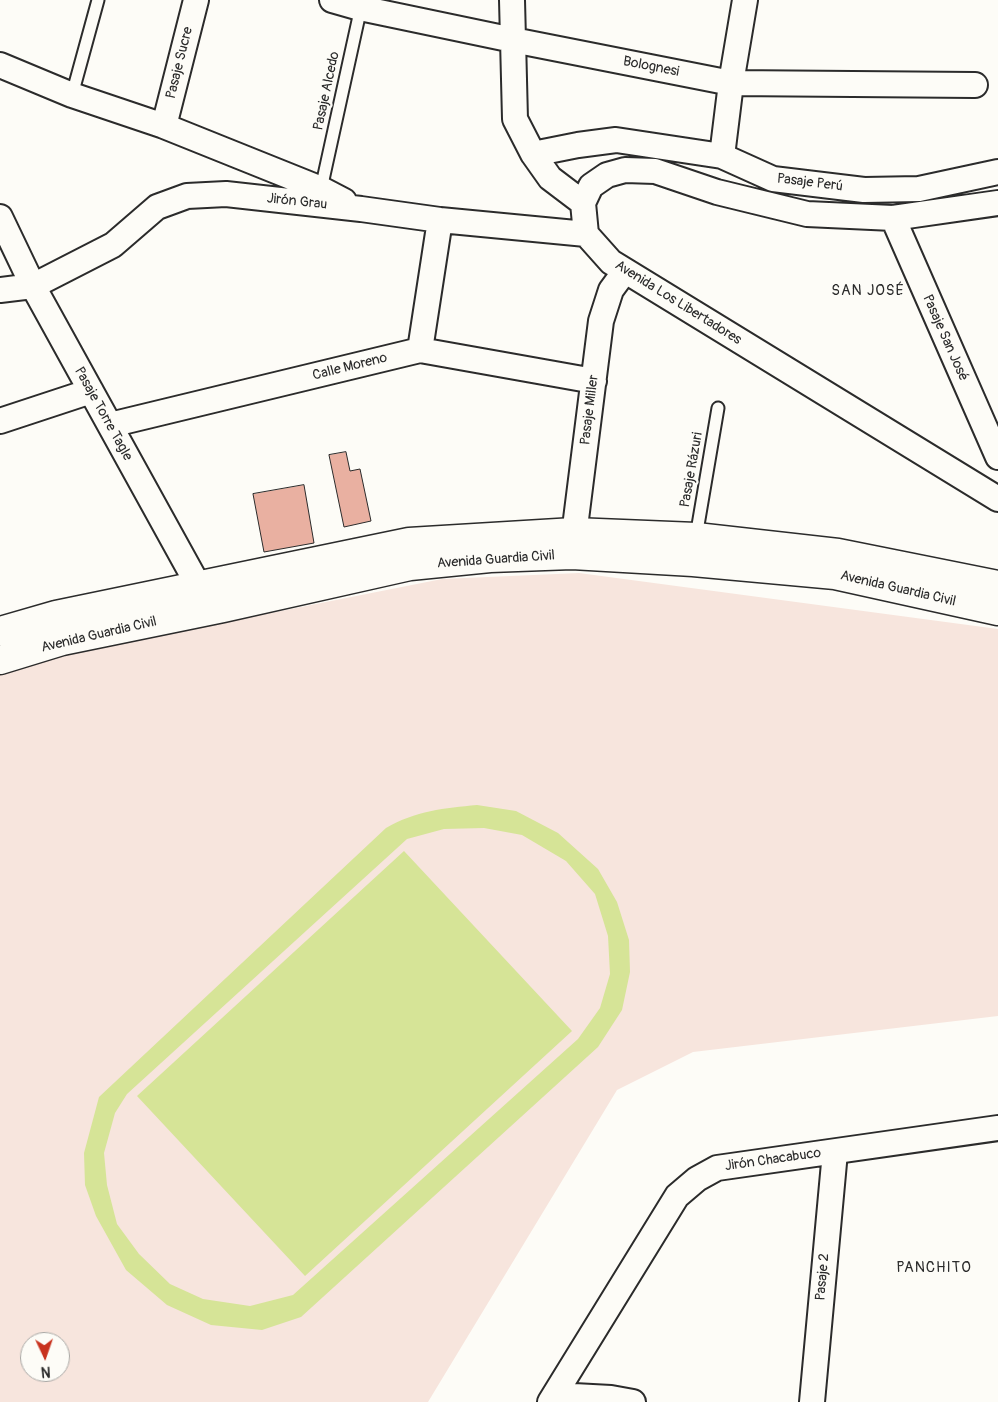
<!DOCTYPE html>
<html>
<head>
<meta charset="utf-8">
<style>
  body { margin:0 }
  #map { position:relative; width:998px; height:1402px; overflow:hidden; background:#fdfcf7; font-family:Pangolin,sans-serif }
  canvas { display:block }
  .north { position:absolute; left:20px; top:1332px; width:50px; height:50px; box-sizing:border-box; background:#fdfcf7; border:1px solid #a9a8a5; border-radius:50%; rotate:177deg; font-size:14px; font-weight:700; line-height:20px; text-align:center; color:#2b2b2b }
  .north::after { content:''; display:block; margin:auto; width:18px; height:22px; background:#c8321e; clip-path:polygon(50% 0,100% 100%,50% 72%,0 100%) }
</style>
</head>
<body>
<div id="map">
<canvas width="998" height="1402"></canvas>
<div class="north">N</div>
</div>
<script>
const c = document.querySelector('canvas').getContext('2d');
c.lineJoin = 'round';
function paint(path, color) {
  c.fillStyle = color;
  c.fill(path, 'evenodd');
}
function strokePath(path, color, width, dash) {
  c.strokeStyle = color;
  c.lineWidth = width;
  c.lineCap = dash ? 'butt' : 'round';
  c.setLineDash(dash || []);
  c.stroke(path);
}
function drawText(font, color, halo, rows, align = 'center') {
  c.font = font + ' Pangolin,sans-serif';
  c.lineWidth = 4.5;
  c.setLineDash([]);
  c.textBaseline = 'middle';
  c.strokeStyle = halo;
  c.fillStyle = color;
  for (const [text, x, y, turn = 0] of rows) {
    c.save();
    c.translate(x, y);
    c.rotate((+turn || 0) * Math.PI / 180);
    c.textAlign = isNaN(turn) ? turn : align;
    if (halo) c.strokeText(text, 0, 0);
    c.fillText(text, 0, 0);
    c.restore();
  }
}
paint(new Path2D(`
  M579,573L998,629V1016L693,1052L617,1090L428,1402H0V673L34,660L442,579ZM30,1342H60V1372H30Z`), '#f7e5dd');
paint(new Path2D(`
  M477,805L516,811L558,833L598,869L617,902L629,940L630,972L622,1010L598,1047L301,1317L262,1330L211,1325L167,1305L126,1270L96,1216L85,1185L84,1153L99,1097L386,828C415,811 445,808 477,805ZM484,828L522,835L566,861L595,894L608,936L610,974L600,1008L578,1039L293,1295L250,1306L203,1299L170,1284L139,1254L117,1224L107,1185L104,1153L115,1113L127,1094L407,839L444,829Z
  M404,851L572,1031L305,1276L137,1096Z`), '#d6e497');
const building = new Path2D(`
  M346,452L350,471L360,469L371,521L344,527L329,455Z
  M304,485L314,543L264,552L253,494Z`);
paint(building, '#e9b0a1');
strokePath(building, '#2b2b2b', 1);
const lane = new Path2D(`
  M72,95L98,0
  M321,189L361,7
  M696,537L718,408`);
const street = new Path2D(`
  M332,0L360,8L513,40L731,83L975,85
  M512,0L515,119L533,154L550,178L583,203
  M745,0L731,83L722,156L773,179L864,190L919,189L998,172
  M0,65L72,95L164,126L321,189L344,201
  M164,126L196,0
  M533,154L578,145L616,140L722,156
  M998,203L893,218L807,214L717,192L655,171L625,170L607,175L591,186L583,203L586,234L611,262L998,499
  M0,217L33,286L198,585L202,602
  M893,218L998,457
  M0,290L33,286L113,245L157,207L187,196L226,194L361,209L440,220L586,234
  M420,350L440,220
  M0,421L91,391
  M110,425L420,350L594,381
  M572,551L601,321L611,290L625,271
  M555,1395L611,1398L633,1402
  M550,1402L677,1196L697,1179L717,1168L998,1128
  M812,1402L835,1152`);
const secondary = new Path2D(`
  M0,631L56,615L409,542L574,532L696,537L838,553L998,585
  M0,660L62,641L223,608L410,566L490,558L572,555L693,562L835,575L998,611`);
strokePath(lane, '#2b2b2b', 15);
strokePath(street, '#2b2b2b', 28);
strokePath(secondary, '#2b2b2b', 31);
strokePath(lane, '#fdfcf7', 11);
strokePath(street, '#fdfcf7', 24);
strokePath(secondary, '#fdfcf7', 28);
drawText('14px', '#2b2b2b', '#fdfcf7', [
  ["Pasaje Sucre",180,63,-76],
  ["Bolognesi",651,67,11],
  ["Pasaje Alcedo",327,91,-78],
  ["Pasaje Perú",810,183,7],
  ["Jirón Grau",297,202,6],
  ["Avenida Los Libertadores",678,303,32],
  ["Pasaje San José",945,338,66],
  ["Calle Moreno",350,367,-14],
  ["Pasaje Miller",590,410,-83],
  ["Pasaje Torre Tagle",103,414,61],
  ["Pasaje Rázuri",692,470,-80],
  ["Avenida Guardia Civil",496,560,-4],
  ["Avenida Guardia Civil",898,589,13],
  ["Avenida Guardia Civil",99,635,-13],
  ["Jirón Chacabuco",773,1160,-8],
  ["Pasaje 2",823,1277,-85]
]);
c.letterSpacing = '1px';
drawText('15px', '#2b2b2b', '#fdfcf7', [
  ["SAN JOSÉ",868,291],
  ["PANCHITO",934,1268]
]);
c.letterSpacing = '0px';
</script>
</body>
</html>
